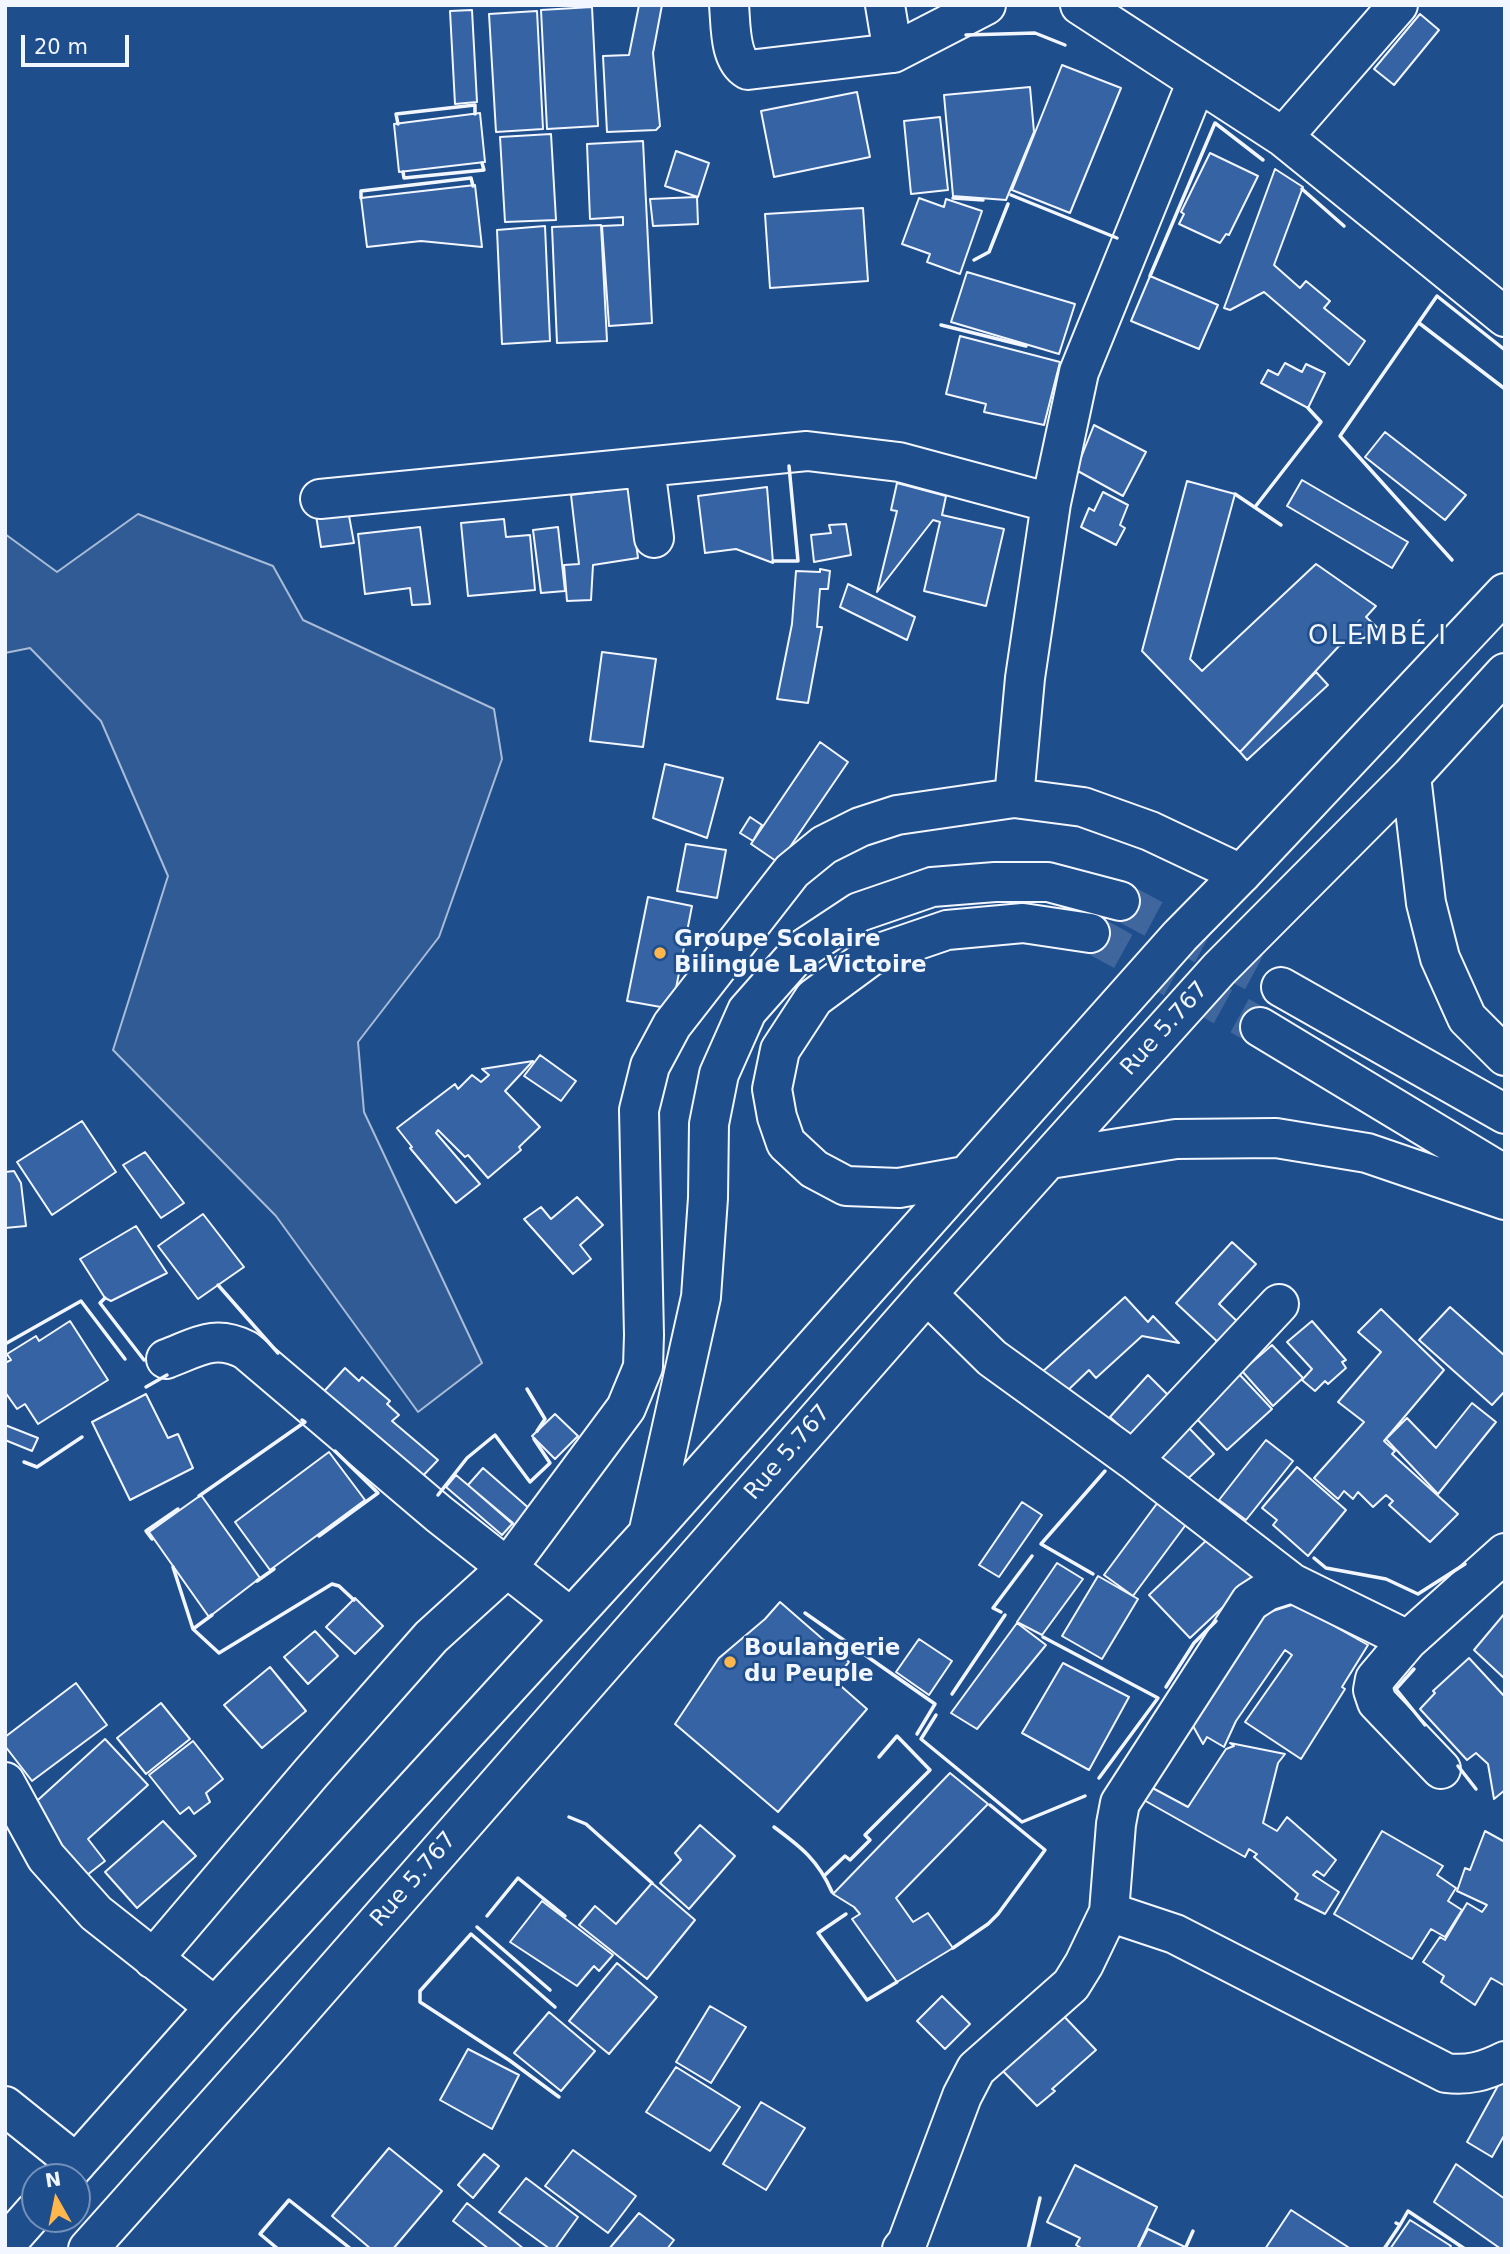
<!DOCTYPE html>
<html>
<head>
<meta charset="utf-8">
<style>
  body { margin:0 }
  #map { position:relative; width:1510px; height:2254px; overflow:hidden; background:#1f4e8c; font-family:"DejaVu Sans",sans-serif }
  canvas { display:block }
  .frame { position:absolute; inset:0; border:7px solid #f2f6ff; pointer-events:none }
  .north { position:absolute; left:21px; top:2163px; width:70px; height:70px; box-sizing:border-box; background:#1f4e8c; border:2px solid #7391ba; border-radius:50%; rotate:351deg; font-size:19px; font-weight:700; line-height:28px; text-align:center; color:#f2f6ff }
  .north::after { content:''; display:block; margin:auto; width:24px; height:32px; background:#ffb74d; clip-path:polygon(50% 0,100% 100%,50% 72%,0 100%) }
  .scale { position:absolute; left:21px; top:35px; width:108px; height:32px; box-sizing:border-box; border:4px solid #f2f6ff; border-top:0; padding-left:9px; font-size:21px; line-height:24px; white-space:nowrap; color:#f2f6ff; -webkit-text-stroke:5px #1f4e8c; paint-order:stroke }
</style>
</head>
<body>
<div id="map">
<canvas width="1510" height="2254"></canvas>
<div class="frame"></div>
<div class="north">N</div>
<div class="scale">20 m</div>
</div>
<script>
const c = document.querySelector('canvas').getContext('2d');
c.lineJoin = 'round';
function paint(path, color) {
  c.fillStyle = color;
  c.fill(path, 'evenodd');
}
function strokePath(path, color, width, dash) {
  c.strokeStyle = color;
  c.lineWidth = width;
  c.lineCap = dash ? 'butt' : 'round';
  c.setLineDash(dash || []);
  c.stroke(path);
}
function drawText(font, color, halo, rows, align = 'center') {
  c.font = font + ' "DejaVu Sans",sans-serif';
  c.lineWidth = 5;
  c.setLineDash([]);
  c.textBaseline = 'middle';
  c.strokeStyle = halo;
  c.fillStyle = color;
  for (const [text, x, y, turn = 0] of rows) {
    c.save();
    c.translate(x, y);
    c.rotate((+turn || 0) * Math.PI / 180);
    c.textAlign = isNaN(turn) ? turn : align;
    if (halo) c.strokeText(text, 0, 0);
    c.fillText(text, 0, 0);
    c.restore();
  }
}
const green = new Path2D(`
  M138,514L273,566L303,620L494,709L502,759L439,937L358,1042L364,1112L482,1363L418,1412L276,1216L113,1050L168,876L101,721L30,648L5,653V534L57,572Z`);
paint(green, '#305b95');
strokePath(green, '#a8bbd7', 2);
const building = new Path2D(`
  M639,5H662L653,53L660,126L656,130L607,132L603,56L629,55Z
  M592,7L598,126L547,129L541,10Z
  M472,10L477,102L455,104L450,11Z
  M537,11L543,129L496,132L489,14Z
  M1420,14L1439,30L1394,85L1374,69Z
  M1062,65L1121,88L1070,213L1012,190Z
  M1030,87L1034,132L1006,200L953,196L944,95Z
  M857,92L870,157L774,177L761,111Z
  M480,113L485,162L399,172L394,124Z
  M940,117L948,190L911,194L904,121Z
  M551,134L556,220L505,222L500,137Z
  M643,141L652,323L609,326L602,226L623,225V217L590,219L587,144Z
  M676,151L709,163L698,197L665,186Z
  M1210,153L1258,176L1229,235L1226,234L1220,243L1179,224L1184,214L1181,212Z
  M1275,169L1303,187L1274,265L1300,288L1306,281L1330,301L1324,308L1365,341L1349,365L1264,292L1230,310L1224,308Z
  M475,185L482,247L421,241L367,247L361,198Z
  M697,197L698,224L653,226L650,199Z
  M919,198L944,207L946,199L982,211L960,274L927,262L930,254L902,244Z
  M863,208L868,281L770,288L765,214Z
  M601,225L607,341L557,343L552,227Z
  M545,226L550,341L502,344L497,230Z
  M967,272L1075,304L1059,354L951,322Z
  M1150,276L1218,305L1199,349L1131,321Z
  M960,336L1060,362L1044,425L984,412L986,404L946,394Z
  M1285,363L1302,372L1306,364L1325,373L1308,408L1261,383L1268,370L1278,375Z
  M1094,425L1146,452L1123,496L1076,470Z
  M1385,432L1466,495L1445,520L1365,457Z
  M1302,480L1408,542L1392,568L1287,506Z
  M1187,481L1235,494L1190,659L1202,671L1316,564L1376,606L1366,617L1382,632L1339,646L1240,752L1142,651Z
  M897,483L946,496L942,515L1004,529L986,606L924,591L940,522L933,520L877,592L897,511L891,510Z
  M767,487L773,563L736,549L705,553L698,496Z
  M629,488L638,558L593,565L591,600L567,601L564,565L579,564L571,495Z
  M1103,492L1128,505L1120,525L1125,528L1116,545L1081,527L1089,508L1094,511Z
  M347,505L354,543L321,547L315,509Z
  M504,519L506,537L530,535L535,590L468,596L461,523Z
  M846,524L851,555L814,562L811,535L831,533L829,525Z
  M420,527L430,604L412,605L410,588L365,594L358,534Z
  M558,527L565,591L541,593L533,530Z
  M820,569L830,571L828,589H820L817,627H822L808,703L777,699L792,624L796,571L820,572Z
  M848,584L915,617L907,640L840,607Z
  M602,652L656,659L643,747L590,741Z
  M1316,672L1328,685L1247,760L1240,752Z
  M820,742L848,762L779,863L751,844Z
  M665,764L723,778L707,838L653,818Z
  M750,817L762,825L753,841L740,833Z
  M686,844L726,850L717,898L677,891Z
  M648,897L692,906L672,1009L627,1001Z
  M540,1055L576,1081L561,1101L524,1076Z
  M533,1061L505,1091L540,1127L519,1147L521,1150L488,1178L468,1155L465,1157L438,1130L436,1133L480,1184L456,1203L410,1148L412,1147L397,1128L455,1084L458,1089L472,1075L481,1082L489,1075L482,1069Z
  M82,1121L116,1172L52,1215L17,1162Z
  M145,1152L184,1203L161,1218L123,1165Z
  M14,1171L21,1183L26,1226L5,1228V1172Z
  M577,1197L603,1225L580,1245L591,1259L573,1274L524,1219L541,1207L551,1219Z
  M203,1214L244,1267L198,1299L158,1246Z
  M136,1226L167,1273L111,1301L105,1298L80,1259Z
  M1232,1242L1256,1264L1219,1304L1240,1324L1221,1345L1176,1303Z
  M1125,1297L1148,1322L1153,1316L1179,1343L1142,1336L1096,1378L1089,1370L1063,1395L1041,1373Z
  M1450,1307L1505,1356V1391L1492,1405L1419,1340Z
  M1381,1309L1444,1370L1384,1441L1395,1451L1392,1454L1458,1514L1430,1542L1389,1505L1393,1501L1386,1495L1373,1507L1358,1492L1353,1499L1344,1491L1338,1499L1314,1478L1364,1422L1338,1402L1381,1352L1358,1332Z
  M70,1321L108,1380L38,1424L25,1404L17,1409L5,1392V1363L11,1360L7,1354L36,1336L39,1341Z
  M1312,1321L1346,1360L1342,1362L1346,1368L1328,1384L1325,1381L1315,1391L1302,1380L1312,1369L1287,1342Z
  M1272,1345L1303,1378L1273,1406L1242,1371Z
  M345,1368L359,1381L362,1377L390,1401L387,1404L399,1415L392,1421L438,1460L417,1482L319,1397Z
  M1239,1374L1272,1409L1227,1450L1192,1414Z
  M1148,1375L1171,1398L1133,1438L1110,1417Z
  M146,1394L168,1438L178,1434L193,1468L130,1500L92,1422Z
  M1472,1403L1496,1422L1438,1494L1386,1439L1407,1418L1436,1448Z
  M555,1414L578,1436L555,1459L532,1436Z
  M5,1425L38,1438L32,1451L5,1440Z
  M1189,1428L1214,1454L1178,1488L1153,1461Z
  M1266,1440L1293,1461L1246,1520L1219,1500Z
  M329,1452L365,1500L270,1570L235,1522Z
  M1297,1467L1346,1510L1308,1556L1273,1525L1277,1520L1262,1508Z
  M483,1468L531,1510L516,1527L468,1485Z
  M456,1475L513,1523L502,1535L446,1487Z
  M1164,1494L1193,1515L1133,1596L1104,1575Z
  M201,1495L260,1578L209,1617L149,1532Z
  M1022,1502L1042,1515L999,1577L979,1565Z
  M1212,1535L1254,1578L1190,1638L1149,1595Z
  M1057,1563L1083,1579L1042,1635L1017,1622Z
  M1098,1576L1138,1599L1102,1659L1062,1636Z
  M355,1598L383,1626L355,1654L326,1627Z
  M780,1602L849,1662L834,1680L867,1709L778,1812L675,1724L719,1658L765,1619Z
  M1295,1604L1368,1645L1342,1687L1345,1689L1301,1759L1245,1722L1292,1655L1285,1650L1236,1721L1224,1747L1207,1737L1203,1744L1188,1717L1247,1619Z
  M1505,1613V1679L1474,1650Z
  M1017,1623L1046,1645L977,1729L951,1713Z
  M315,1631L338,1656L308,1684L284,1657Z
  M919,1639L952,1661L929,1695L896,1672Z
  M1469,1658L1505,1697V1790L1494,1799L1488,1764L1476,1753L1467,1760L1420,1709L1435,1693L1433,1691Z
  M1063,1663L1129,1697L1089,1770L1022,1733Z
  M270,1667L306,1711L262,1748L224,1705Z
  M76,1683L107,1725L32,1781L5,1746V1737Z
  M161,1703L190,1739L146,1774L117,1738Z
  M105,1739L148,1785L88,1839L105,1861L82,1879L28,1809Z
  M193,1741L223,1779L206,1793L210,1802L194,1814L189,1807L180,1814L149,1775Z
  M1230,1743L1285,1754L1278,1763L1263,1823L1277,1831L1287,1817L1336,1860L1324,1876L1317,1871L1313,1875L1339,1892L1325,1914L1295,1899L1298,1894L1254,1857L1257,1854L1249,1849L1245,1857L1142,1799L1147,1785L1188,1807L1226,1749L1234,1746Z
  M950,1773L988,1804L896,1898L913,1922L928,1913L953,1948L897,1982L852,1919L860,1914L854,1907L833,1894Z
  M163,1821L196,1856L137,1908L105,1872Z
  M700,1825L735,1856L689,1909L660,1883L681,1860L675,1853Z
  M1382,1831L1443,1866L1437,1875L1456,1888L1448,1901L1462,1910L1445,1937L1431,1929L1412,1959L1334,1914Z
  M1485,1831L1505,1842V1986L1491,1978L1475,2005L1441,1982L1444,1976L1423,1962L1440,1937L1445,1940L1467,1903L1482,1912L1487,1905L1457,1891L1465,1868L1470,1870Z
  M652,1883L695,1920L647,1979L579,1925L595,1906L616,1924Z
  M542,1901L613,1955L599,1971L594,1966L577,1986L510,1942Z
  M617,1963L657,1997L609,2054L569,2021Z
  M942,1996L970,2024L945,2049L917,2021Z
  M710,2006L746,2027L711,2083L676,2062Z
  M1058,2010L1096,2050L1052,2089L1055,2091L1037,2106L998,2066Z
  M549,2012L595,2051L561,2091L514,2053Z
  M468,2049L519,2075L492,2129L440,2100Z
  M676,2067L740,2107L710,2151L646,2112Z
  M1505,2073V2134L1492,2157L1467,2142Z
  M761,2102L805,2128L766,2190L723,2164Z
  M389,2148L442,2191L393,2249H371L332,2216Z
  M573,2150L636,2196L608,2233L545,2186Z
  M484,2154L499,2166L473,2198L458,2185Z
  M1456,2164L1505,2199V2249H1501L1434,2202Z
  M1075,2165L1157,2207L1137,2249H1083L1076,2245L1080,2238L1047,2222Z
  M526,2178L578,2217L555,2249H550L499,2212Z
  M467,2203L524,2249H489L453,2221Z
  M1291,2210L1351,2249H1265Z
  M639,2213L674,2240L667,2249H609Z
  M1410,2220L1451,2246L1449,2249H1390Z
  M1148,2229L1185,2247L1184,2249H1138Z`);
paint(building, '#3563a3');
strokePath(building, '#f2f6ff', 2);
strokePath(new Path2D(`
  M1120,901L1281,987
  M1090,933L1260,1027`), '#3f679d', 38, [38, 19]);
const minor = new Path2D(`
  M729,5C731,26 729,59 748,70L893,53L986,5
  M885,5L893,53
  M1080,5L1283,137L1505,317
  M1283,137L1398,5
  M645,467L654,538
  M320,499L807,451L899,462L1051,503
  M1014,798L1025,678L1051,503L1079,372L1197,81
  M927,1294L992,1358L1133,1460L1292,1583L1408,1640
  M166,1359C198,1347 214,1334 246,1350L439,1514L571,1618
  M1133,1460L1279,1304
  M1441,1769L1377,1702L1373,1690L1375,1679L1408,1640L1505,1553
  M5,1782L46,1857L96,1913L215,2007
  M1109,1912L1175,1934L1446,2073C1468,2076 1485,2071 1505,2061
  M153,1959L311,1773L431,1637L508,1567L626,1408L643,1367L644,1335L639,1110L650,1066L672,1025L792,871L824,845L860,827L897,815L1014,798L1083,807L1150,831L1241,874
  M5,2106L76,2163
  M902,2249L907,2243L962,2096L976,2069L1071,1985L1084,1964L1109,1912L1116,1824L1120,1803L1250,1602L1267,1591L1292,1583`);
const highway = new Path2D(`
  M1411,776L1426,903L1440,958L1467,1018L1505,1056
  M1281,987L1505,1114
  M1260,1027L1505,1175
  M1050,1159L1176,1139L1276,1138L1367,1153L1505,1200
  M965,1176L899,1188L846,1186L814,1169L786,1143L777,1117L772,1089L780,1050L814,998L871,956L947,930L1023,923L1090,933
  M649,1530L701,1297L708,1198L709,1124L719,1074L747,1011L800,951L859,912L932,887L995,882H1048L1120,901
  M64,2177L215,2007L648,1534L1180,936L1241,874L1505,593
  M5,2245L35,2211
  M88,2249L269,2046L927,1294L1219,969L1411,776L1505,673`);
strokePath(minor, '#f2f6ff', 42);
strokePath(highway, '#f2f6ff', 42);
strokePath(minor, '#1f4e8c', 38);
strokePath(highway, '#1f4e8c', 38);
strokePath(new Path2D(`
  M966,35L1035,33L1065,45
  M398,124L396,114L475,105V114
  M403,172L404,178L484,170L482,163
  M1302,189L1344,226
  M1011,195L1117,238
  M361,198V191L471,178L473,186
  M953,198L983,200
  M974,260L989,252L1008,204
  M1150,276L1215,123L1263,160
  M1419,323L1505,389
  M941,325L1026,346
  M1235,494L1281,525
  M1255,507L1321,422L1308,408
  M1452,560L1340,436L1437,296L1505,350
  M773,561H798L789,466
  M218,1285L278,1353
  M105,1298L100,1303L144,1360
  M5,1344L81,1301L125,1359
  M146,1387L167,1375
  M527,1389L545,1419L537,1431
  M24,1462L37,1467L82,1437
  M438,1495L467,1458L495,1435L530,1482L550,1463L534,1439
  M199,1496L305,1422L302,1420
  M319,1536L378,1493L335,1451
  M152,1539L146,1531L178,1509
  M1314,1558L1326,1568L1386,1579L1418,1594L1465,1564
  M173,1567L193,1629L219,1653L332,1584L339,1586L354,1600
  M1093,1574L1041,1544L1105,1471
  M257,1581L274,1569
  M1001,1612L993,1608L1032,1556
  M805,1613L935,1704L917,1734
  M193,1629L212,1615
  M1043,1637L1158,1698L1099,1778
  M1414,1669L1396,1689L1425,1725
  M1166,1687L1194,1643L1216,1621
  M952,1694L1005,1615
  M936,1715L921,1739L1022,1822L1085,1796
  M1458,1766L1476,1789
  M569,1817L586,1824L652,1883
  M774,1827C801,1847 818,1860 832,1892
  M825,1875L845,1856L850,1860L870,1840L865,1835L930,1770L897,1736L879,1757
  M846,1914L818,1933L867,2000L897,1982
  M487,1916L518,1878L565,1916
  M477,1927L550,1990
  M953,1948L988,1924L998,1914L1045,1850L990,1805
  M555,2007L471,1934L420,1991V2002L509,2060L559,2097
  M1400,2225L1408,2211L1465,2249
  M278,2249L260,2234L289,2200L351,2249
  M1028,2249L1040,2198
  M1185,2249L1193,2231
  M1384,2249L1400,2225L1396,2223`), '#f2f6ff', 3.5);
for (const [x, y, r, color] of [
  [660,953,7,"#ffb74d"],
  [730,1662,7,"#ffb74d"]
]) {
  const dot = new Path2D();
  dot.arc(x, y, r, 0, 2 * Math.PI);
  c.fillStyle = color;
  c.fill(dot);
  strokePath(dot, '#1f4e8c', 2.5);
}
drawText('bold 23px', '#f2f6ff', '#1f4e8c', [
  ["Groupe Scolaire",674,940],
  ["Bilingue La Victoire",674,966],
  ["Boulangerie",744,1649],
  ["du Peuple",744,1675]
], 'left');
drawText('23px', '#f2f6ff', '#1f4e8c', [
  ["Rue 5.767",1165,1029,-48],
  ["Rue 5.767",788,1453,-49],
  ["Rue 5.767",414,1880,-49]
]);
c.letterSpacing = '2px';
drawText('26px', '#f2f6ff', '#1f4e8c', [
  ["OLEMBÉ I",1378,637]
]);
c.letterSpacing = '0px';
</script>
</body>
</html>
